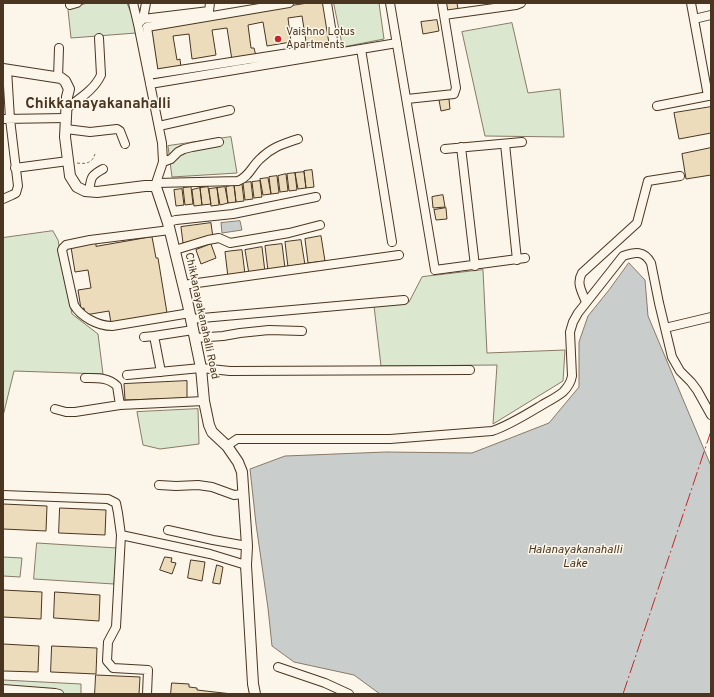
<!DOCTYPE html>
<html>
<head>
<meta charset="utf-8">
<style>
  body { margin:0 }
  #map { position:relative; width:714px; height:697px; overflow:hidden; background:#fbf6e9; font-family:Overpass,sans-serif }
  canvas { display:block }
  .frame { position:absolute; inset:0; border:4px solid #4a3520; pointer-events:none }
</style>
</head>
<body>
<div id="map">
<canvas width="714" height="697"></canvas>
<div class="frame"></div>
</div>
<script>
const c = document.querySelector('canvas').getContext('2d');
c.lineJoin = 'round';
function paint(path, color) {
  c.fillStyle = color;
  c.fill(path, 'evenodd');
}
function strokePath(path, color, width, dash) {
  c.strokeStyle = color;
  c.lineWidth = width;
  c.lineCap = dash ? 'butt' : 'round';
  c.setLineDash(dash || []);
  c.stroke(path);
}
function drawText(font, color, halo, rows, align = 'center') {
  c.font = font + ' Overpass,sans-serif';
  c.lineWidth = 3;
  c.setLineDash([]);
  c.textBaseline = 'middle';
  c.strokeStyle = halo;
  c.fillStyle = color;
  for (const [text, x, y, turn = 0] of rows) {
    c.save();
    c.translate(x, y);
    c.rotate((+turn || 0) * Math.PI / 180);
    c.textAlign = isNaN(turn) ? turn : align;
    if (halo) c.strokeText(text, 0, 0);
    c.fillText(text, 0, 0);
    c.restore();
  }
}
const green = new Path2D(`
  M87,3H127L137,28L136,33L71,38L68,10Z
  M334,3H379L384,39L343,47Z
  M512,23L528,93L560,89L564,137L485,136L462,32Z
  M231,137L237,173L172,177L168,146Z
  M53,231L58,240L72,314L98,334L103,374L14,371L3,416V238Z
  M483,270L487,353L565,350L563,381L493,424L497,365L381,366L374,306L409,302L422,277Z
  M198,409L199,444L160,449L143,445L137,412Z
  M37,543L117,548L114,584L34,579Z
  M3,557L22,558L20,577L3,576Z
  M3,680L81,684V694H3Z`);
paint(green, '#dce7d0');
strokePath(green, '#887966', 1);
const water = new Path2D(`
  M240,221L242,230L222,233L221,223Z
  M629,263L645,280L648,316L711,466V694H380L354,675L294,662L272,646L268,608L256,524L250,469L285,456L386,452L472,453L549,423L579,387V342L588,316L609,290Z`);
paint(water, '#c9cecd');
strokePath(water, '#887966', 1);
const building = new Path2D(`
  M308,3H324L330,44L307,48L302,16L288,18L291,42L267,46L263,22L248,25L251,48H254L256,56L232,60L227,28L212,30L216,55L192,59L189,34L173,36L177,60L180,59L181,68L157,72L150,28Z
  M445,3H457L458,9L446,11Z
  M437,20L439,31L423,34L421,22Z
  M449,99L450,109L441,111L439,100Z
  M711,107V133L679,139L674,113Z
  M711,148V175L686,179L682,154Z
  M312,170L314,187L306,188L304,171Z
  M304,172L306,188L298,189L295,173Z
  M295,173L297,190L289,191L287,174Z
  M286,174L288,191L280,192L278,176Z
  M277,176L279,193L271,194L269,177Z
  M268,178L271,194L263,195L260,179Z
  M260,181L262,197L254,198L252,182Z
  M251,182L253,199L245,200L243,183Z
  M242,184L244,201L236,202L234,185Z
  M234,185L236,202L228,203L226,187Z
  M191,187L193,204L185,205L183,188Z
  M208,187L211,204L202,205L200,188Z
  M225,187L228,203L220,205L217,188Z
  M200,188L202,205L194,206L192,190Z
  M217,188L219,205L211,206L209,189Z
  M182,189L184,205L176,206L174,190Z
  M443,195L445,207L433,208L432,197Z
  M446,208L447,219L436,220L434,210Z
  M211,223L213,238L183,243L181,227Z
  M321,236L325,261L308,263L305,239Z
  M152,237L156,258H158L167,313L111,323L109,311L85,315L84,308L81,309L78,290L91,288L88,270L75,272L71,247L96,242V246Z
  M301,240L305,265L288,267L285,242Z
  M211,244L216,258L201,264L196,250Z
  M282,244L285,268L268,271L265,246Z
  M262,247L265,272L249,274L245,250Z
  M242,250L245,274L228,277L225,252Z
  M187,381V398L125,400L124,384Z
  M3,504L47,506L46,531L3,529Z
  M60,508L106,510L105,535L59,533Z
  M165,557L172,558L171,562L176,563L172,574L160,570Z
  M191,560L205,562L202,581L188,578Z
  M217,565L223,567L220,584L213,583Z
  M3,590L42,592L41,619L3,617Z
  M55,592L100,595L99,621L54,618Z
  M3,644L39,646L38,672L3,671Z
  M52,646L97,648L96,674L51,672Z
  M96,675L140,677L139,694H95Z
  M172,683L189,684V687L197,688V690L232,694H171Z`);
paint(building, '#ecdcbc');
strokePath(building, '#4a3520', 1);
const minor = new Path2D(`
  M133,3L138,24L162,143L163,162L155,186
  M289,3L147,27L154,74L334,46L327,3
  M390,3L435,270L525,258
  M691,3L708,96H711
  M70,5L77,3
  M444,15L516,5L521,3
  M143,19L209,11L210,3
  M694,19L711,15
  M140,22L143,19L146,3
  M361,49L392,242
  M58,78L59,48
  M150,84L397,43
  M407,99L454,94L456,88L442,3
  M657,106L708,96
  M67,108C80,98 94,90 101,75L99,38
  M3,119L66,118
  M159,126L230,110
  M66,129L90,132L117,129L120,131L125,144
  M505,144L517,260
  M461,147L475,266
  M445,149L522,142
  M163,162L171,159L178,152L184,149L192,147L219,142
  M15,168L68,161
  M157,183L238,181C249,177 252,166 260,159C272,147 283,144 298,139
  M89,192C91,178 90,176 103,169
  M3,199L12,195L16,193L18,186L10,119L7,69
  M168,222L176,220L233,214L316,197
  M170,230L90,240L66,245L63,248L62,250L74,305C81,317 98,326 112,326L190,313
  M175,250L208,240L219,238L230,243L289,233L320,225
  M183,285L399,255
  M586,302C582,292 576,283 582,273L637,223L648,181L680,176
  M191,319L404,300
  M665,328L711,317
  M144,337L154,336
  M195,338L223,336L240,333L269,330L302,331
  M161,372L154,336L193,330
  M127,375L201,368L230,371L470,370
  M85,378C96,378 108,377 117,386L120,405
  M55,409L66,412H75L120,405L204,401
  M227,446L237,439H390L492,431C508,426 527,414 542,405C549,401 557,397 563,392C568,387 571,382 572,376L570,332L573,322L578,313L623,256C635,252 644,250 651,263L659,303L672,357L680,371L691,382L697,390L711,415
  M159,485L176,486L198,485L212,487L234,495L243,494
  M3,495L108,499L116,503L118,513L121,535
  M168,530L213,540L247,546
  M278,667L325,683L349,694
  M3,689L55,693L59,694
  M147,694L148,670L113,668L107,661L108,642L116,627L121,535L210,554L246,565`);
const major = new Path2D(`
  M3,69L61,78L65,81L69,89L67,97L65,137L70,176L77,187L85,191L97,192L145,186H155L157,190L168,223L188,305L201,368L204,401L209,425L212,432L227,446L238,462L242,472L247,546L246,565L253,684L255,694`);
strokePath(minor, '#4a3520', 10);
strokePath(major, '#4a3520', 12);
strokePath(new Path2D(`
  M77,163C85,164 92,164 95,154`), '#7f6f5c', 1, [3, 2]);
strokePath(minor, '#fbf6e9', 8);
strokePath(major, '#fbf6e9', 10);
strokePath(new Path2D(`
  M623,694L711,431`), '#c62828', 1, [14, 3, 2, 3]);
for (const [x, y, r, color] of [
  [278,39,4,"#c62828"]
]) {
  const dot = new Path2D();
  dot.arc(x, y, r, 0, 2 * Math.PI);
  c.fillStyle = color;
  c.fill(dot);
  strokePath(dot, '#fbf6e9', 1.5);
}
drawText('11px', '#4a3520', '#fbf6e9', [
  ["Vaishno Lotus",286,33],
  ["Apartments",286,46]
], 'left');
drawText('11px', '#4a3520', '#fbf6e9', [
  ["Chikkanayakanahalli Road",201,316,78]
]);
drawText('italic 12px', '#4a3520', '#fbf6e9', [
  ["Halanayakanahalli",575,551],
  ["Lake",575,565]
]);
drawText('bold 15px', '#4a3520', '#fbf6e9', [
  ["Chikkanayakanahalli",98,105]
]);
</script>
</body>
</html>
